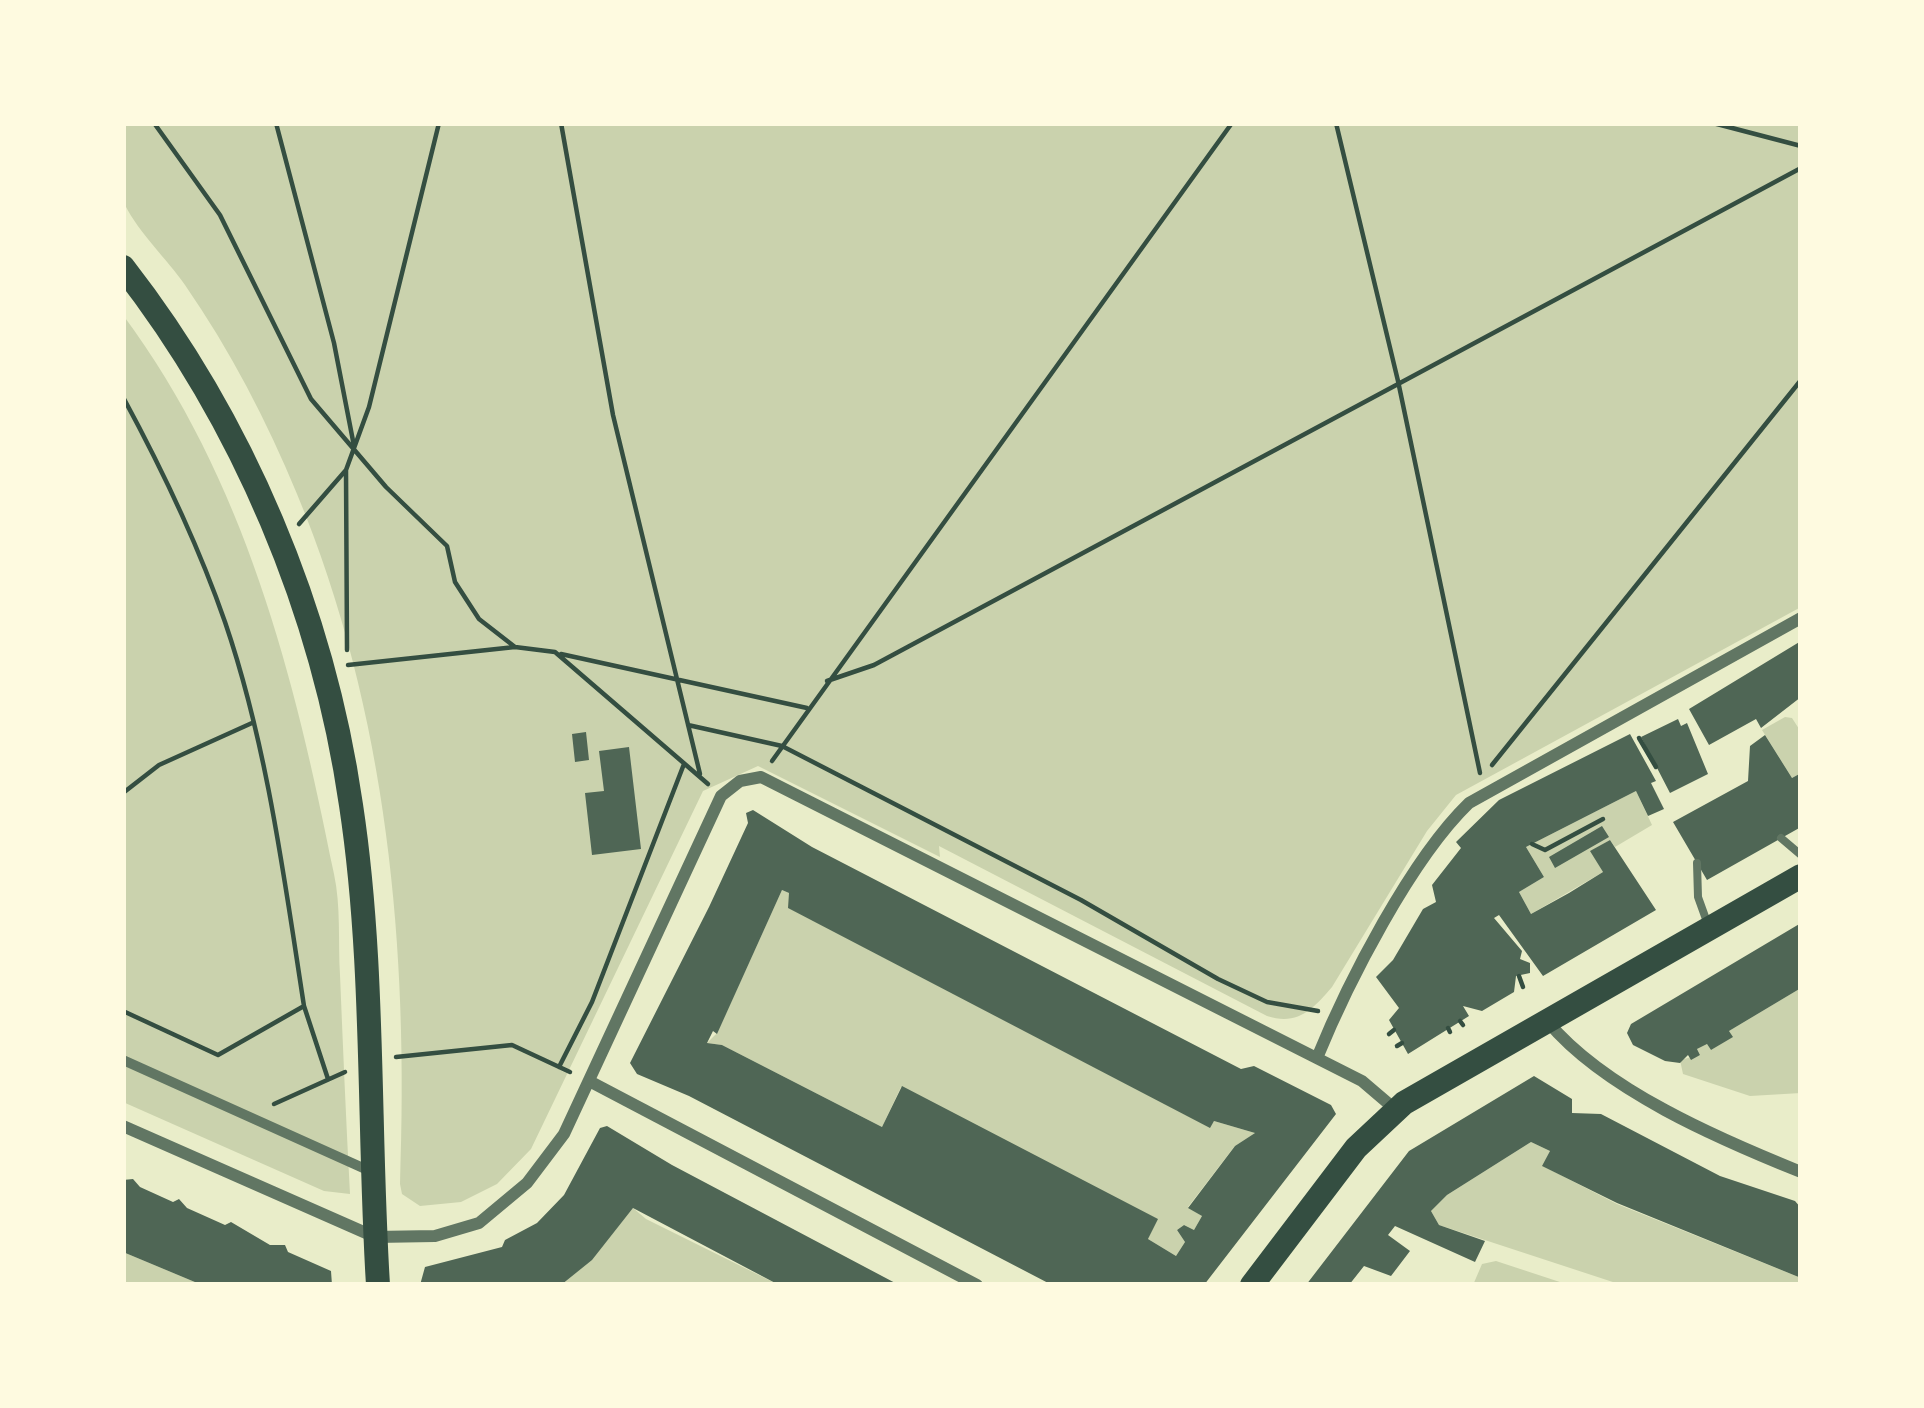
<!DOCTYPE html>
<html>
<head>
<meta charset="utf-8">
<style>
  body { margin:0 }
  #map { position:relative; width:1924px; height:1408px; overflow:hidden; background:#e9edc9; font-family:Rubik,sans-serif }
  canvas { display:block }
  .frame { position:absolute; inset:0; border:126px solid #fefae0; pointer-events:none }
</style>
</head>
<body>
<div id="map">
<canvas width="1924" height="1408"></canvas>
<div class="frame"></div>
</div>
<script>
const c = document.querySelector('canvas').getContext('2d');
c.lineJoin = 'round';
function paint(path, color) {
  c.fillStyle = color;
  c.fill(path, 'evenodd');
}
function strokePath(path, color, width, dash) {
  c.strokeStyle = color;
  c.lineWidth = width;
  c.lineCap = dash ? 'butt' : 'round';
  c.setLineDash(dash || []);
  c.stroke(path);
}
paint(new Path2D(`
  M123,123H1801V607L1456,795L1427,831L1332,987C1313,1009 1298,1026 1267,1016L939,846L940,857L758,766L703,791L531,1149L497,1184L461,1202L420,1206L402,1194L400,1184C409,950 388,713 297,494C267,421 230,350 185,285C167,259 139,233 125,205C116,185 123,145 123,123Z
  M123,315C245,479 295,677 334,874C341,906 338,942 340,975C343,1048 346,1121 350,1194L324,1191L123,1102Z
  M1785,717L1792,718L1801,732V773L1792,778L1762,730Z
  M1636,791L1652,825L1615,847L1610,840L1591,851L1603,872L1531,914L1519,892L1544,877L1526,847Z
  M782,890L789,893V908L1209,1127L1214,1121L1255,1133L1234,1147L1188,1207L1202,1216L1194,1230L1184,1225L1177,1230L1185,1242L1176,1256L1148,1239L1157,1219L901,1087L882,1127L722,1045L707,1043L717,1033Z
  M1801,988V1093L1750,1096L1683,1074L1680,1060L1700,1055L1697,1049L1707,1044L1711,1050L1732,1037L1729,1031Z
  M1531,1142L1550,1151L1543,1166L1617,1204L1801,1278V1285H1622L1439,1225L1431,1211L1447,1195Z
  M633,1208L646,1219L779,1285H561L592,1259Z
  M123,1252L202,1285H123Z
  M1496,1261L1569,1285H1473L1482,1264Z`), '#cad2ad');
paint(new Path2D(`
  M1801,641V697L1761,728L1756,719L1709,745L1689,709Z
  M1678,719L1681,726L1687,723L1708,774L1670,793L1641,737Z
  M586,732L589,760L575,762L572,734Z
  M1630,734L1656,781L1651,783L1664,809L1648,816L1636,791L1526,847L1544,877L1519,892L1531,914L1569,893L1603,872L1590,851L1610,840L1656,910L1543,976L1499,915L1494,918L1522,951L1520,959L1530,963V973L1516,976L1514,992L1482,1011L1463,1006L1469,1016L1408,1054L1389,1020L1399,1008L1376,977L1393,960L1423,909L1436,902L1432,885L1461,848L1456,842L1499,800Z
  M1765,735L1792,778L1801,773V827L1707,880L1673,822L1748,781L1750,746Z
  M629,747L641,849L592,855L585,793L604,791L599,751Z
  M753,810L812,847L1241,1069L1254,1066L1331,1105L1336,1114L1204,1285H1052L689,1096L637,1074L630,1063L709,907L748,823L746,813ZM782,890L789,893L788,908L1210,1128L1214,1121L1255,1133L1235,1146L1188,1208L1202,1216L1194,1230L1184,1225L1177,1230L1185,1242L1176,1256L1148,1239L1158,1219L902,1086L882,1127L722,1045L707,1043L713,1031L717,1034Z
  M1602,826L1609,837L1555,868L1549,857Z
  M1801,923V988L1729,1031L1733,1037L1711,1050L1707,1044L1697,1049L1700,1055L1691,1060L1688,1055L1680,1063L1665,1061L1633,1045L1627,1033L1631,1024Z
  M1534,1076L1572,1099V1113L1601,1114L1720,1176L1795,1201L1801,1208V1278L1617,1203L1542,1166L1550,1151L1531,1142L1447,1195L1431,1211L1439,1225L1485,1241L1475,1262L1395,1226L1388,1235L1410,1251L1391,1276L1364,1266L1349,1285H1306L1409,1151Z
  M607,1126L672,1165L899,1285H779L633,1208L592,1260L561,1285H420L425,1267L502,1247L505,1240L537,1223L564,1195L600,1128Z
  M133,1179L140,1187L173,1202L179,1199L187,1208L225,1225L231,1222L270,1245H285L288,1252L331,1271L332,1285H202L123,1252V1180Z`), '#4f6655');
strokePath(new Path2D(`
  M154,123L220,215L311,399L386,487L447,546L455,582L479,619L515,647L555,652L708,784
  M276,123L334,343L354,446
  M561,123L613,415L700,774
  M1336,123L1398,381L1480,773
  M1713,123L1801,146
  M123,397C162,469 198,544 225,622C267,745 284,877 304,1006L218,1055L123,1011
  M299,524L346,470
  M347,650L346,470L369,407L439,123
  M561,654L807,708
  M348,665L515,647
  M827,681L874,665L1801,168
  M688,725L782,746L1081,900L1218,979L1267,1002L1318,1011
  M1639,738L1656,767
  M772,761L1232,123
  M1492,765L1801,380
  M123,793L159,765L252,723
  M1532,844L1545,850L1603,819
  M1519,976L1523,987
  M304,1006L328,1079
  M1460,1021L1463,1025
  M1448,1028L1450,1032
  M1389,1034L1394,1030
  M1397,1046L1402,1043
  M396,1057L512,1045L570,1072
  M559,1067L592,1002L684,764
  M274,1104L345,1072`), '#344e41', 4.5);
strokePath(new Path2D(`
  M1781,838L1801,855
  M1697,863L1698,897L1707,922`), '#617663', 8);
strokePath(new Path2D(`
  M123,1060L372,1172`), '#617663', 10);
strokePath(new Path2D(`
  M1548,1022C1605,1090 1719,1139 1801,1172
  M1317,1058C1348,982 1411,859 1469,803L1801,618
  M591,1082L977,1285
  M123,1126L375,1237L435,1236L479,1223L527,1183L564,1134L721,796L740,781L761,777L1362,1081L1396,1110`), '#617663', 12);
strokePath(new Path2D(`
  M123,267C243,421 323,611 351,805C375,963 368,1126 378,1285
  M1252,1285L1356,1148L1404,1103L1801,876`), '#344e41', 24);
</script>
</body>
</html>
